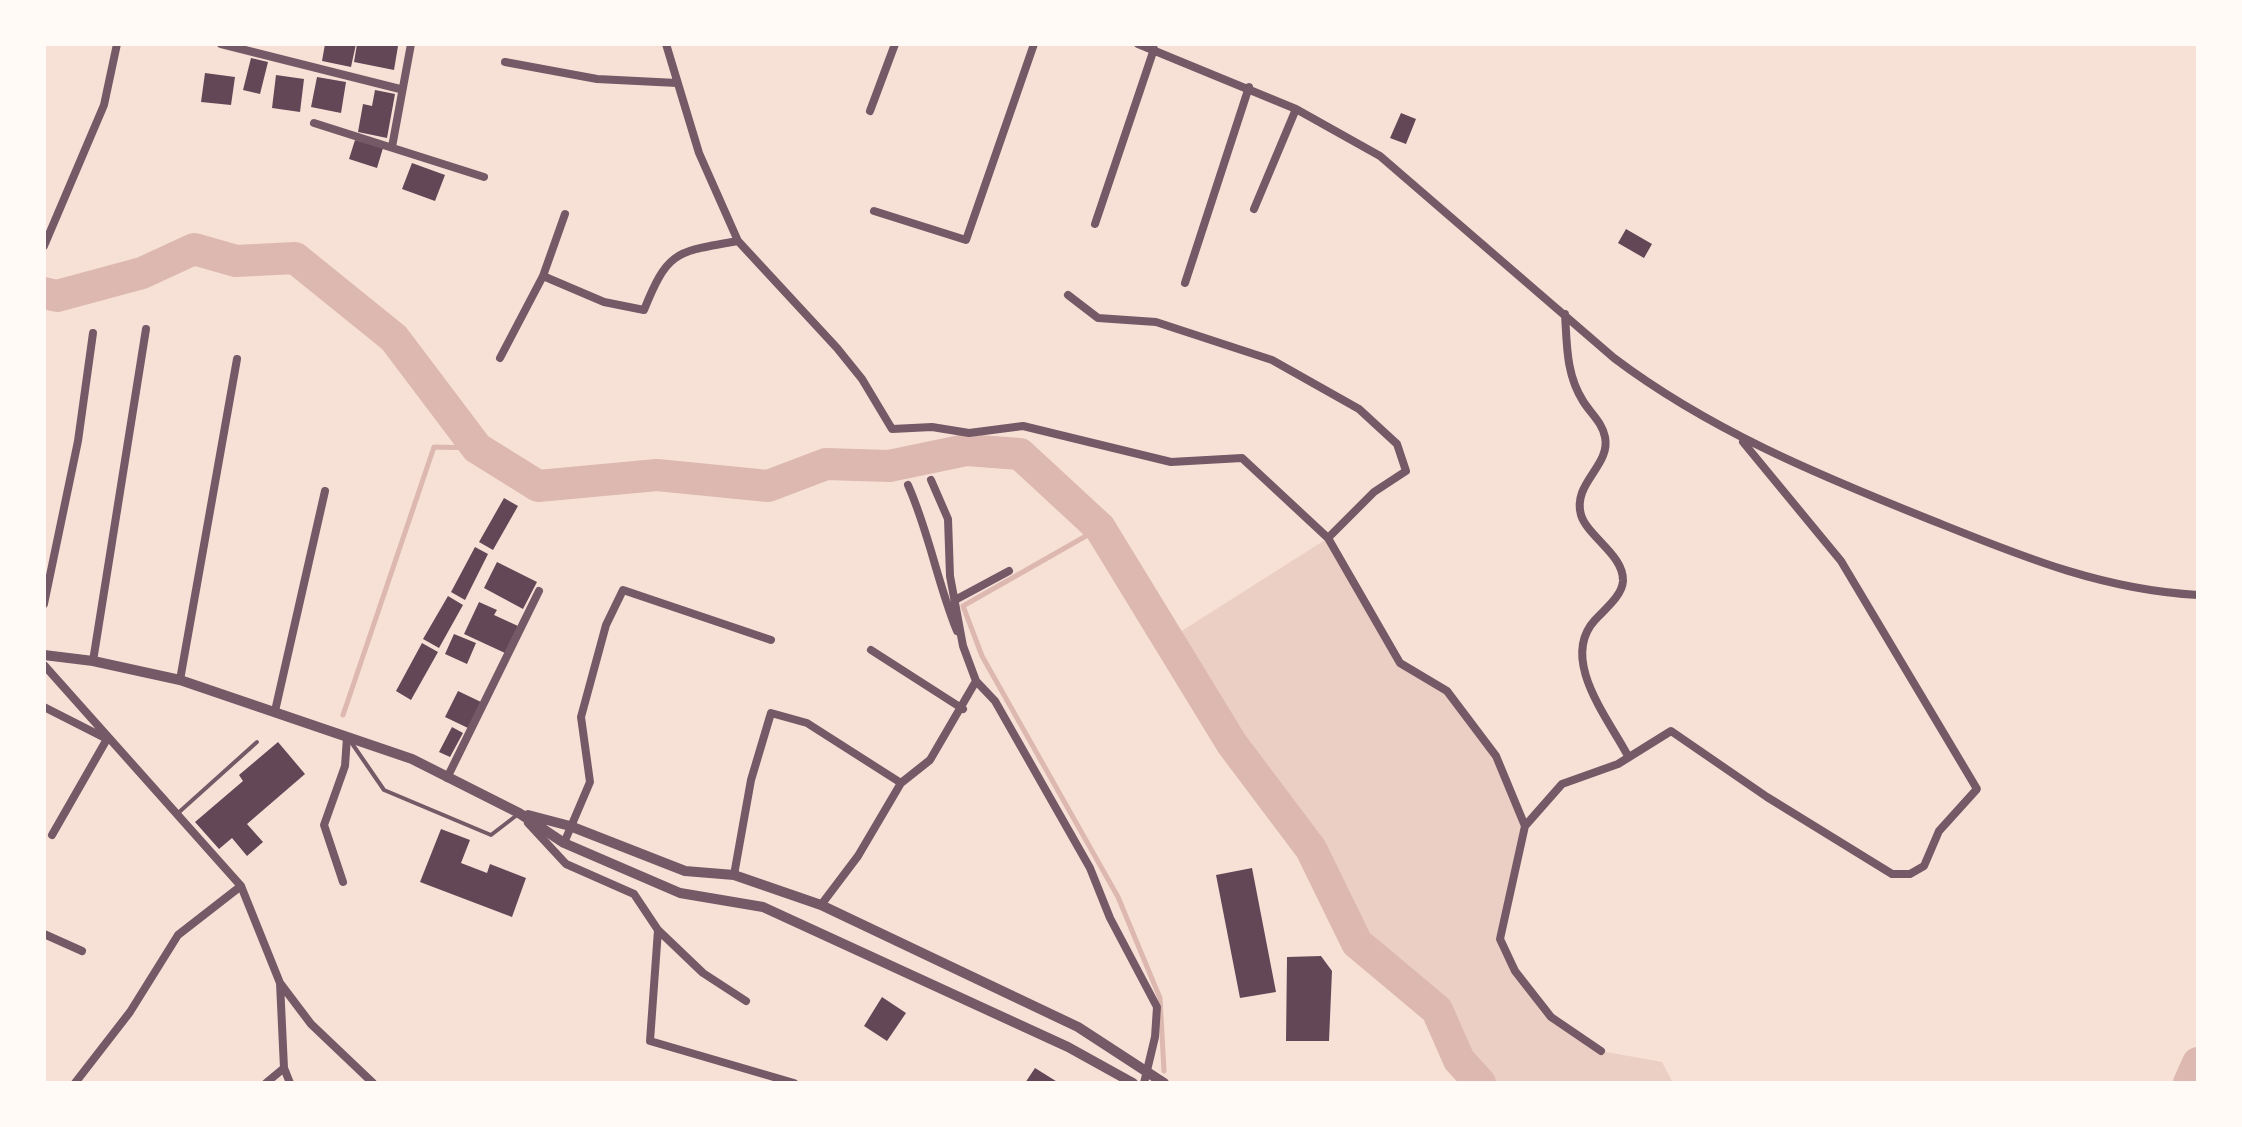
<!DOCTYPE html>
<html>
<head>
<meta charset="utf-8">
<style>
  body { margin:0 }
  #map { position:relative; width:2242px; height:1127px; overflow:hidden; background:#f7e1d7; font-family:"Noto Sans",sans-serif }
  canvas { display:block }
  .frame { position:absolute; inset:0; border:46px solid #fffaf5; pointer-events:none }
</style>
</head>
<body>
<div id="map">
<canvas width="2242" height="1127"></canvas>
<div class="frame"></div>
</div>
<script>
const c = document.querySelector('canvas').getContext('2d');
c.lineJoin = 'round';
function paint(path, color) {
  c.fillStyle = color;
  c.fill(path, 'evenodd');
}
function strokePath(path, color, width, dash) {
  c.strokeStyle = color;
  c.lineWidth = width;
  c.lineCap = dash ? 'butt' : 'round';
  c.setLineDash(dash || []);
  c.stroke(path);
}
paint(new Path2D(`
  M1328,538L1400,662L1447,691L1496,756L1525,826L1500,939L1515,971L1551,1017L1601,1051L1662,1062L1673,1083H1480L1459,1060L1437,1010L1357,943L1311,849L1232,744L1169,639Z`), '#ebcfc5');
strokePath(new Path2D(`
  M1100,528L963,606L982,656L1118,897L1160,998L1164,1071
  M343,715L434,447L477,448`), '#dcb8b0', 5);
strokePath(new Path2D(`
  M44,293L57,296L142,273L194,249L236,261L295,258L394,338L477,448L538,486L657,475L768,486L826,464L889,466L966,450L1020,454L1100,528L1232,744L1311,849L1357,943L1437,1010L1459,1060L1480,1083
  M2189,1083L2198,1063`), '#dcb8b0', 32);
paint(new Path2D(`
  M325,44H356L351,67L322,61Z
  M357,44L398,46L394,70L354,62Z
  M251,58L268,62L260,94L243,90Z
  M205,73L235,77L231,105L201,102Z
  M276,75L304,79L300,112L272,108Z
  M317,77L346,82L341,113L311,107Z
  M375,90L395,94L387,138L358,132L363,104L372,106Z
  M1401,113L1416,119L1406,144L1390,138Z
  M355,140L383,148L377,168L349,159Z
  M412,163L445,175L435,201L402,189Z
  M1626,229L1652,244L1644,258L1618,243Z
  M504,498L518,506L493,550L479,542Z
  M475,547L488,554L465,600L451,592Z
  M497,562L537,582L523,609L484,588Z
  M448,596L463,605L439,648L423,639Z
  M479,602L497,610L494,615L518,626L505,653L464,634Z
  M454,634L476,643L467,664L445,654Z
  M422,643L438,652L411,700L396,691Z
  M458,691L481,702L468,728L445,717Z
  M452,727L463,733L450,757L439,752Z
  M278,742L305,774L247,824L263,842L247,856L232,838L219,849L195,822L243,781L239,775Z
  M441,829L470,840L461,863L487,873L490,864L526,878L512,917L420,882Z
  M1252,868L1276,992L1240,998L1216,875Z
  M1321,956L1332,971L1329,1041H1286L1287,957Z
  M882,997L906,1013L887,1041L864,1026Z
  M1035,1068L1059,1083H1025Z`), '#644757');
strokePath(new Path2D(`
  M351,742L384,790L491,835L517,815
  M177,814L257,742`), '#755966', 4);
strokePath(new Path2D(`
  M221,44L400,89
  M666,44L699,153L738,241L837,348L862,379L892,429L932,427L969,433L1023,426L1171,462L1242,458L1328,538L1400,663L1447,691L1496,756L1525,826L1500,939L1515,971L1551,1017L1601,1051
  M1138,44L1296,109L1380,156L1614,358C1708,429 1816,474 1926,518C2016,554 2100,590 2198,595
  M505,62L597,79L677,83
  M870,111L895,44
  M314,123L484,177
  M392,147L411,44
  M1254,209L1296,109
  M874,211L966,240L1034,44
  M1095,224L1154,49
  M44,246L104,105L117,44
  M543,276L604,302L644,310C668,250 676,252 738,241
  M1185,283L1249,87
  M1068,295L1098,318L1156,322L1272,360L1359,409L1397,444L1406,471L1374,492L1328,538
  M1565,314C1567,345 1566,374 1583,401C1591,414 1602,422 1605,437C1611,466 1572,483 1581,515C1588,537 1624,555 1623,581C1622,596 1605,609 1595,620C1559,659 1608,718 1628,756
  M500,358L543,276L565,214
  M931,480L948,519L950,576L963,646L976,681L995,701L1090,868L1110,918L1157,1007L1155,1037L1144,1083
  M908,485C930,535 937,582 957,631
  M955,600L1009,571
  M44,604L78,441L93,333
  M871,650L963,709
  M93,661L146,329
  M44,665L241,886L280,983L311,1024L373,1083
  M180,680L237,359
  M44,707L103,737
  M275,711L325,491
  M447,778L539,591
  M528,823L566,864L634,894L658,930L703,973L746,1001
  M1525,826L1562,784L1618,764L1671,731L1767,797L1892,874H1910L1924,866L1939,831L1977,789L1841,561L1743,442
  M52,835L107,739
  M564,843L590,782L581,717L606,625L623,590L771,640
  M734,875L751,780L771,713L807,723L901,783
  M343,882L324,825L345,766L347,737
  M821,905L858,856L901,783L930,760L976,681
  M658,930L650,1041L794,1083
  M44,934L82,951
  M280,983L284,1068L290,1083
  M75,1083L130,1012L178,935L241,886
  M266,1083L284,1068`), '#755966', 8);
strokePath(new Path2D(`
  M44,655L93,661L180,680L412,759L519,813L564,843L680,893L763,907L1068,1047L1133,1083
  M528,815L570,826L685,871L734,875L821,905L1078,1027L1164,1083`), '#755966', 10);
</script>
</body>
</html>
